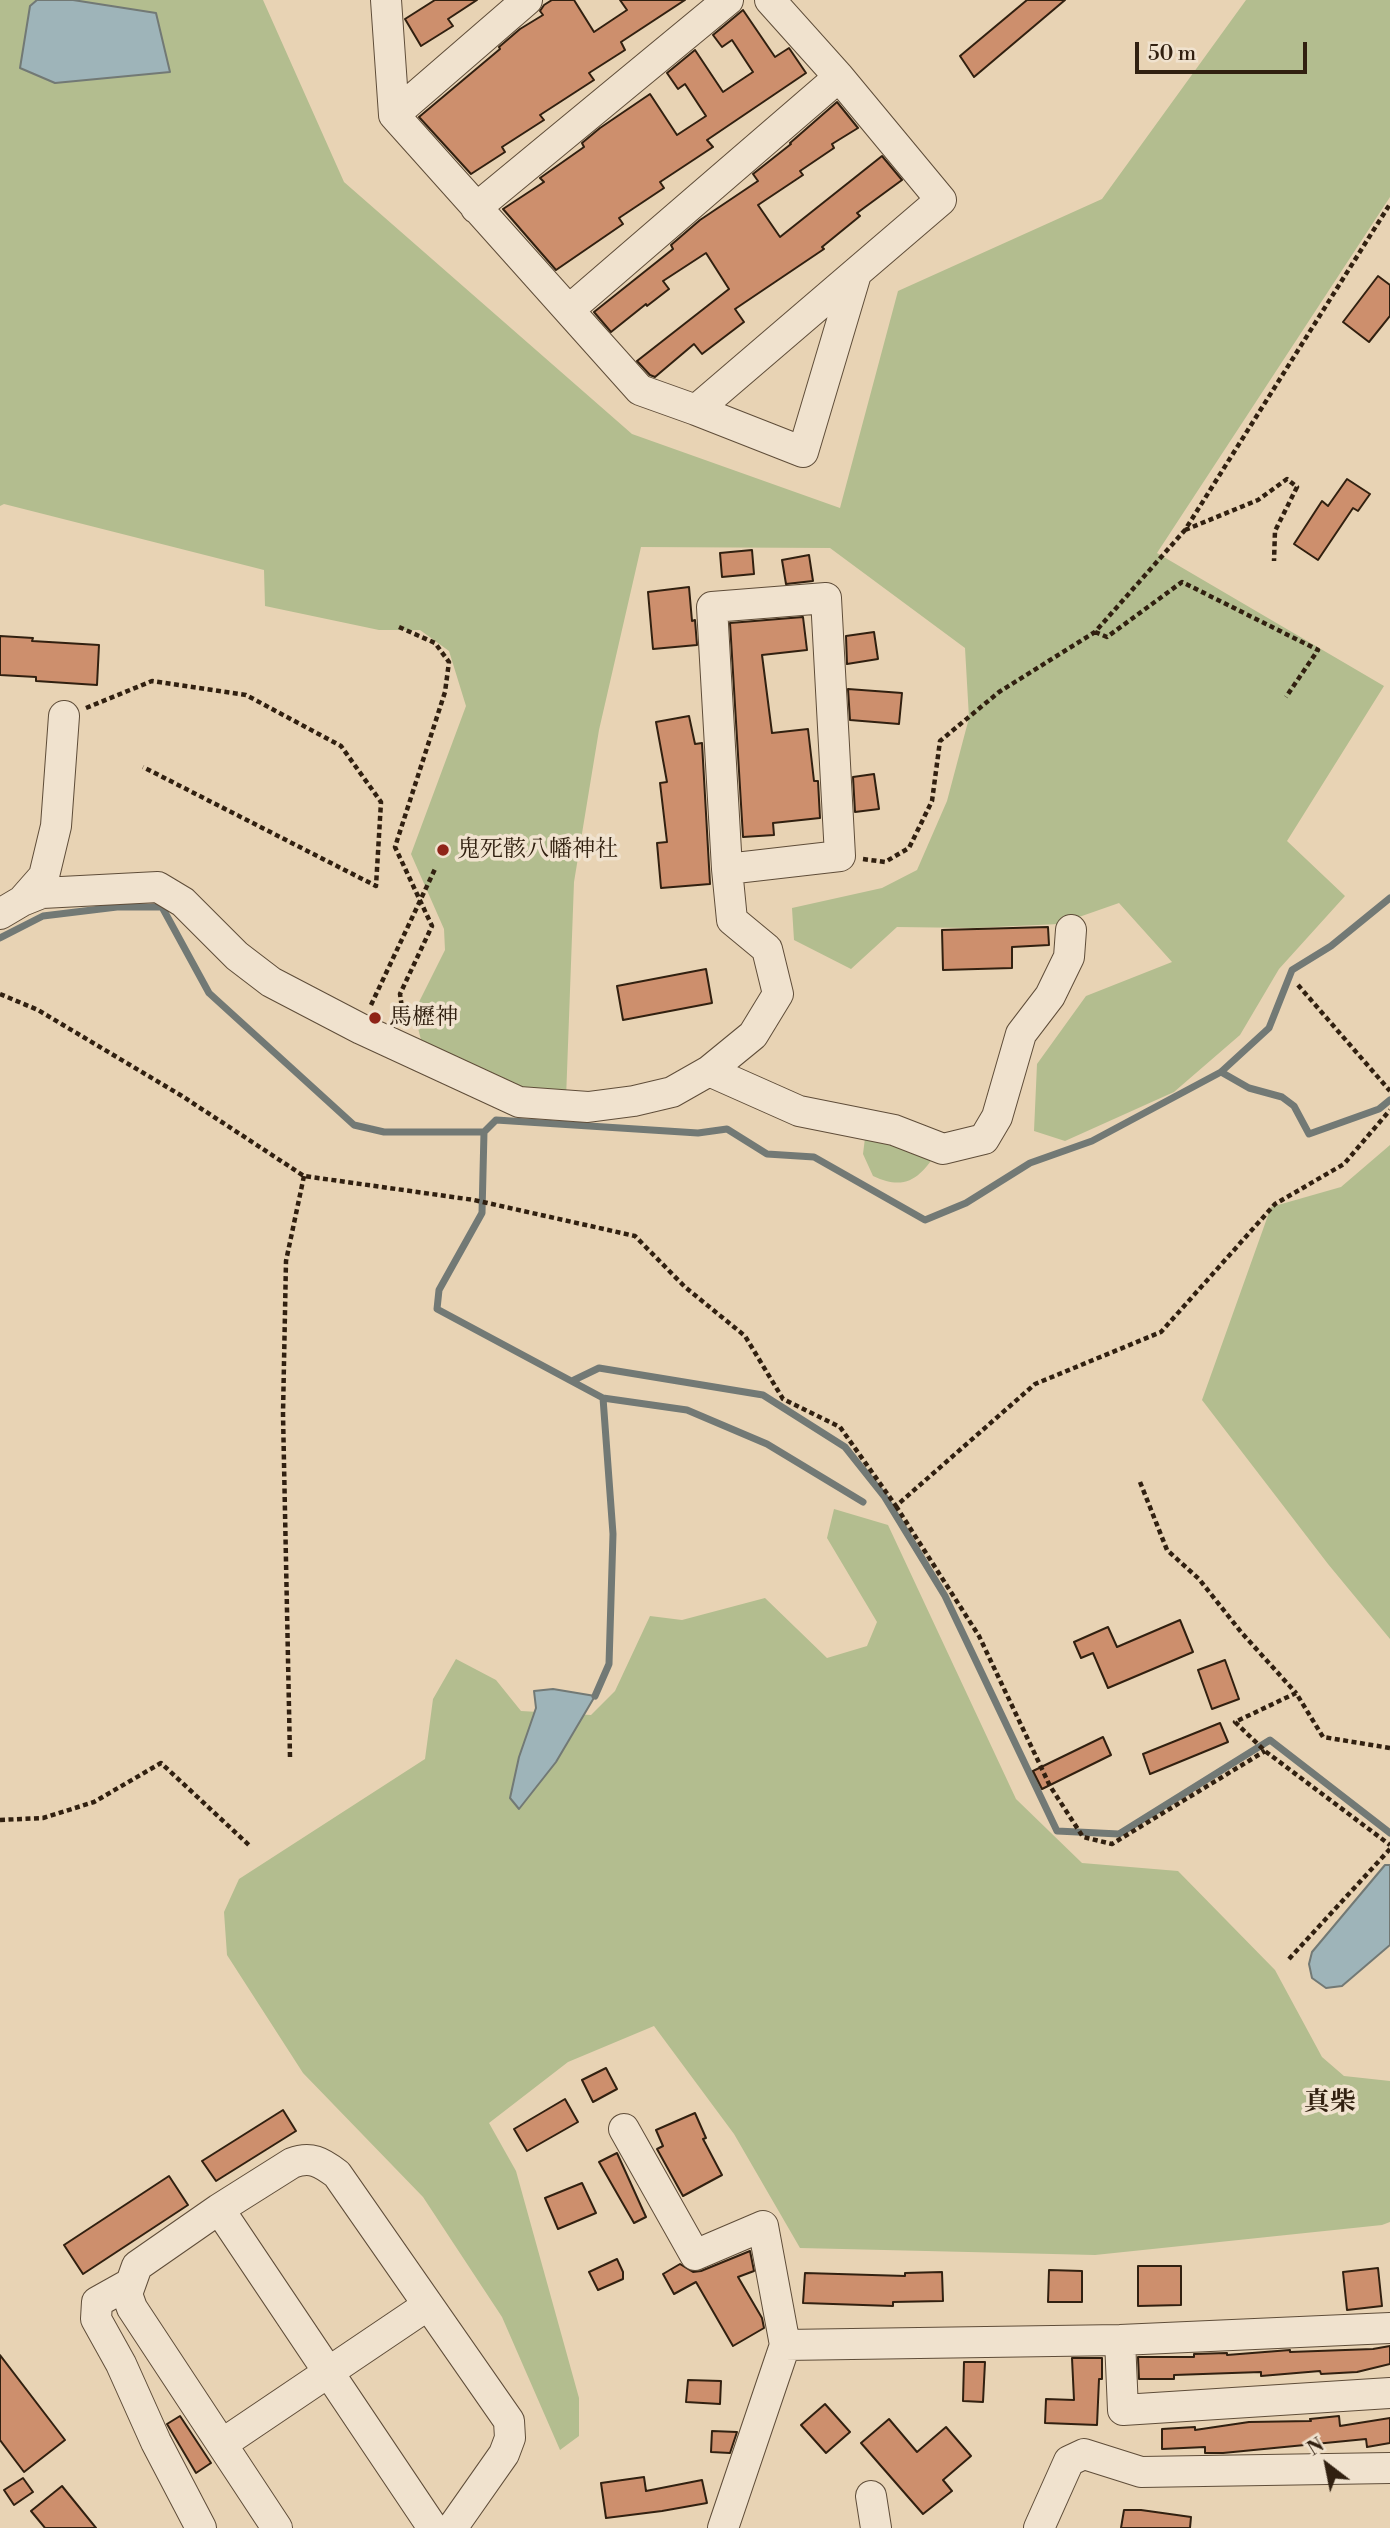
<!DOCTYPE html>
<html>
<head>
<meta charset="utf-8">
<style>
  body { margin:0 }
  #map { position:relative; width:1390px; height:2528px; overflow:hidden; background:#e8d3b4; font-family:"Libre Bodoni",serif }
  canvas { display:block }
  .north { position:absolute; left:1292px; top:2430px; width:70px; height:70px; -webkit-text-stroke:5px #f0e2ce; paint-order:stroke; rotate:328deg; font-size:19px; font-weight:700; line-height:28px; text-align:center; color:#312010 }
  .north::after { content:''; display:block; margin:auto; width:24px; height:32px; background:#312010; clip-path:polygon(50% 0,100% 100%,50% 72%,0 100%) }
  .scale { position:absolute; left:1135px; top:42px; width:172px; height:32px; box-sizing:border-box; border:4px solid #312010; border-top:0; padding-left:9px; font-size:21px; line-height:24px; white-space:nowrap; color:#312010; -webkit-text-stroke:5px #f0e2ce; paint-order:stroke }
</style>
</head>
<body>
<div id="map">
<canvas width="1390" height="2528"></canvas>
<div class="north">N</div>
<div class="scale">50 m</div>
</div>
<script>
const c = document.querySelector('canvas').getContext('2d');
c.lineJoin = 'round';
function paint(path, color) {
  c.fillStyle = color;
  c.fill(path, 'evenodd');
}
function strokePath(path, color, width, dash) {
  c.strokeStyle = color;
  c.lineWidth = width;
  c.lineCap = dash ? 'butt' : 'round';
  c.setLineDash(dash || []);
  c.stroke(path);
}
function drawText(font, color, halo, rows, align = 'center') {
  c.font = font + ' "Libre Bodoni","Noto Serif JP",serif';
  c.lineWidth = 7;
  c.setLineDash([]);
  c.textBaseline = 'middle';
  c.strokeStyle = halo;
  c.fillStyle = color;
  for (const [text, x, y, turn = 0] of rows) {
    c.save();
    c.translate(x, y);
    c.rotate((+turn || 0) * Math.PI / 180);
    c.textAlign = isNaN(turn) ? turn : align;
    if (halo) c.strokeText(text, 0, 0);
    c.fillText(text, 0, 0);
    c.restore();
  }
}
paint(new Path2D(`
  M0,0H263L344,182L632,434L840,508L898,291L1102,199L1246,0H1390V197L1157,553L1384,686L1287,841L1345,896L1279,969L1240,1035L1174,1092L1065,1141L1034,1131L1037,1064L1086,996L1172,962L1119,903L1059,924L973,928L897,927L851,969L794,940L792,908L882,888L917,870L947,801L969,718L965,648L830,548L641,547L599,730L574,882L566,1099L511,1089L425,1056L414,1012L445,950L444,929L411,854L466,706L449,651L420,630H379L265,606L264,570L4,504L0,506Z
  M866,1130L939,1149C921,1177 907,1192 873,1176L863,1154Z
  M1390,1145V1639L1328,1564L1202,1400L1271,1207L1341,1187Z
  M834,1509L888,1525L1016,1799L1082,1863L1178,1871L1275,1970L1322,2057L1344,2076L1390,2081V2222L1382,2225L1095,2255L800,2248L734,2134L654,2026L568,2062L489,2123L516,2171L579,2398V2436L560,2450L502,2317L423,2197L303,2073L227,1955L224,1912L239,1879L425,1759L433,1699L456,1659L496,1680L521,1711L591,1715L615,1691L650,1616L682,1620L765,1598L827,1658L867,1646L877,1622L827,1538Z`), '#b3bd8f');
const water = new Path2D(`
  M37,0H73L156,13L170,72L55,83L20,68L30,6Z
  M553,1689L595,1696L556,1762L519,1809L510,1798L519,1757L536,1708L534,1691Z
  M1385,1865H1390V1945L1342,1986L1326,1988L1312,1978L1309,1964L1312,1952Z`);
paint(water, '#9eb4b9');
strokePath(water, '#727975', 2);
strokePath(new Path2D(`
  M0,938L43,916L117,907H162L209,993L354,1125L384,1132H484L496,1120L698,1133L727,1129L767,1154L814,1157L925,1220L966,1203L1030,1163L1092,1141L1221,1072L1269,1028L1292,970L1331,946L1390,898
  M1221,1072L1249,1088L1282,1097L1294,1106L1309,1134L1379,1109L1390,1100
  M484,1132L482,1213L439,1290L437,1309L603,1398L687,1410L767,1444L863,1502
  M572,1381L599,1368L763,1395L845,1447L884,1496L945,1596L1057,1831L1119,1834L1270,1740L1390,1833
  M595,1696L609,1664L613,1534L603,1398`), '#727975', 7);
const building = new Path2D(`
  M435,0H477L448,19L453,26L421,46L405,19Z
  M552,0H574L594,32L627,10L620,0H685L621,42L625,50L589,73L594,80L540,115L544,120L502,147L505,152L471,174L419,117L500,49L499,47L520,29L543,15L540,11L544,5Z
  M1027,0H1065L974,77L960,56Z
  M743,10L775,57L789,48L806,73L707,140L713,147L660,182L664,188L619,218L623,224L556,270L503,209L544,182L540,178L584,147L582,143L600,128L650,94L677,135L706,116L685,84L678,89L667,73L695,50L723,92L753,72L732,40L722,47L713,35Z
  M837,102L858,128L832,144L834,148L800,171L803,175L758,205L780,237L882,156L902,180L857,213L860,216L822,247L824,249L735,309L744,322L702,354L694,344L655,377L650,375L637,361L729,289L706,253L663,281L669,289L647,306L646,304L611,332L594,312L673,249L671,245L700,220L758,181L753,174L791,144L790,143Z
  M1378,276L1390,285V316L1369,342L1343,322Z
  M1347,479L1370,494L1358,511L1353,508L1318,560L1294,544L1322,501L1328,506Z
  M752,550L754,574L722,577L720,553Z
  M809,555L813,581L786,584L782,560Z
  M689,587L692,621L695,620L697,645L653,649L648,592Z
  M803,617L807,650L762,655L772,733L808,729L814,781H818L820,818L773,823L774,835L743,837L730,623Z
  M874,632L878,659L847,664L846,636Z
  M0,636L33,638L32,641L99,645L97,685L36,681V677L0,675Z
  M848,689L902,693L899,724L850,720Z
  M689,716L695,744L702,743L710,884L661,888L657,843L667,842L660,783L667,782L656,722Z
  M874,774L879,809L855,812L853,777Z
  M1048,927L1049,945L1012,947V968L943,970L942,930Z
  M706,969L712,1003L623,1020L617,986Z
  M1180,1620L1193,1652L1108,1688L1093,1653L1081,1658L1074,1642L1108,1627L1117,1647Z
  M1225,1660L1239,1699L1212,1709L1198,1670Z
  M1220,1723L1228,1742L1150,1774L1143,1754Z
  M1103,1737L1111,1755L1042,1789L1033,1771Z
  M606,2068L617,2089L593,2102L582,2080Z
  M565,2099L578,2122L527,2151L514,2129Z
  M283,2110L296,2131L216,2181L202,2161Z
  M695,2113L706,2138L703,2139L722,2175L683,2196L657,2149L663,2146L656,2130Z
  M617,2153L646,2217L634,2223L599,2162Z
  M169,2176L188,2205L83,2274L64,2245Z
  M582,2183L596,2213L558,2229L545,2198Z
  M750,2251L754,2271L738,2277L762,2318L764,2328L733,2346L696,2282L674,2294L663,2274L680,2264L693,2272L701,2271Z
  M617,2259L623,2272V2279L598,2290L589,2272Z
  M1138,2266H1181V2305L1138,2306Z
  M1378,2268L1382,2306L1347,2310L1343,2272Z
  M1049,2270L1082,2271V2302H1048Z
  M942,2272L943,2301L893,2302V2306L803,2303L805,2273L905,2276V2273Z
  M1390,2346V2364L1357,2372L1321,2374L1320,2371L1261,2376V2372L1174,2375V2379H1139L1138,2357H1194V2354L1227,2353V2355L1290,2350V2352L1373,2349Z
  M0,2355L65,2440L24,2472L0,2440Z
  M1072,2358H1102V2379H1099L1097,2425L1045,2423L1046,2399L1074,2400Z
  M964,2362H985L983,2402L963,2401Z
  M688,2380L721,2381L720,2404L686,2402Z
  M825,2404L850,2432L826,2453L801,2425Z
  M180,2416L211,2463L196,2473L167,2424Z
  M1339,2416L1340,2426L1390,2418V2443L1367,2447L1366,2439L1223,2453H1205V2447L1162,2449V2429L1195,2427V2430L1249,2422L1311,2421L1310,2419Z
  M889,2419L917,2452L946,2427L971,2456L943,2480L952,2491L923,2514L861,2443Z
  M712,2431L737,2432L730,2453L711,2452Z
  M644,2477L646,2491L702,2480L707,2503L662,2511L606,2518L601,2483Z
  M23,2478L33,2492L14,2505L4,2490Z
  M62,2486L96,2528H45L31,2511Z
  M1124,2510H1141L1191,2517L1190,2528H1121Z`);
paint(building, '#cd8f6d');
strokePath(building, '#312010', 2);
const minor = new Path2D(`
  M386,0L394,115L640,390L696,410L941,200L839,77L770,0
  M394,115L527,0
  M476,208L728,0
  M570,309L839,77
  M696,410L803,452L856,274
  M22,901L44,876L56,826L64,716
  M0,914L22,901L42,893L158,887L183,902L237,956L271,982L361,1029L519,1102L588,1107L634,1101L672,1092L709,1071L799,1111L894,1130L943,1149L984,1139L997,1117L1021,1034L1050,996L1069,957L1071,930
  M709,1071L753,1035L778,994L767,949L732,920L727,869L712,607L826,598L840,856L727,869
  M624,2129L695,2255L763,2226L785,2345
  M219,2209L433,2528
  M131,2283L97,2302L96,2319L121,2364L156,2442L201,2528
  M1120,2340L1123,2410L1390,2393
  M222,2444L428,2305
  M871,2496L876,2528
  M277,2528L132,2308L127,2294L137,2266L219,2209L292,2163C311,2156 321,2162 337,2174L509,2421L510,2438L504,2454L452,2528
  M723,2528L785,2345L1120,2340L1390,2328
  M1039,2528L1069,2461L1084,2454L1141,2472L1390,2468`);
strokePath(minor, '#5f4d39', 32);
strokePath(new Path2D(`
  M1185,530L1258,500L1287,479L1297,487L1275,531L1274,561
  M399,627L435,643L449,662L445,692L395,847L432,926L400,994L404,1022
  M1095,632L1107,637L1182,582L1318,650L1286,697
  M86,708L152,681L246,695L341,746L381,802L376,886L143,767
  M863,859L885,862L909,848L932,801L940,741L999,692L1095,632L1185,530L1390,204
  M1298,985L1390,1091
  M0,994L38,1010L182,1096L304,1176L474,1200L635,1236L685,1287L745,1336L783,1399L840,1427L896,1506L1035,1384L1161,1332L1275,1204L1344,1164L1390,1110
  M371,1005L435,869
  M1140,1482L1167,1550L1199,1579L1241,1632L1296,1693
  M896,1506L979,1636L1050,1786L1083,1837L1112,1844L1265,1751
  M1390,1748L1323,1737L1296,1693L1235,1722L1265,1751L1390,1845
  M290,1757L283,1414L286,1261L304,1176
  M0,1820L43,1818L94,1802L161,1763L251,1847
  M1289,1959L1390,1849`), '#312010', 4.5, [5, 3.5]);
strokePath(minor, '#f0e2ce', 30);
for (const [x, y, r, color] of [
  [443,850,7,"#8f2418"],
  [375,1018,7,"#8f2418"]
]) {
  const dot = new Path2D();
  dot.arc(x, y, r, 0, 2 * Math.PI);
  c.fillStyle = color;
  c.fill(dot);
  strokePath(dot, '#f0e2ce', 2.5);
}
drawText('23px', '#312010', '#f0e2ce', [
  ["鬼死骸八幡神社",457,850],
  ["馬櫪神",389,1018]
], 'left');
drawText('bold 26px', '#312010', '#f0e2ce', [
  ["真柴",1330,2104]
]);
</script>
</body>
</html>
